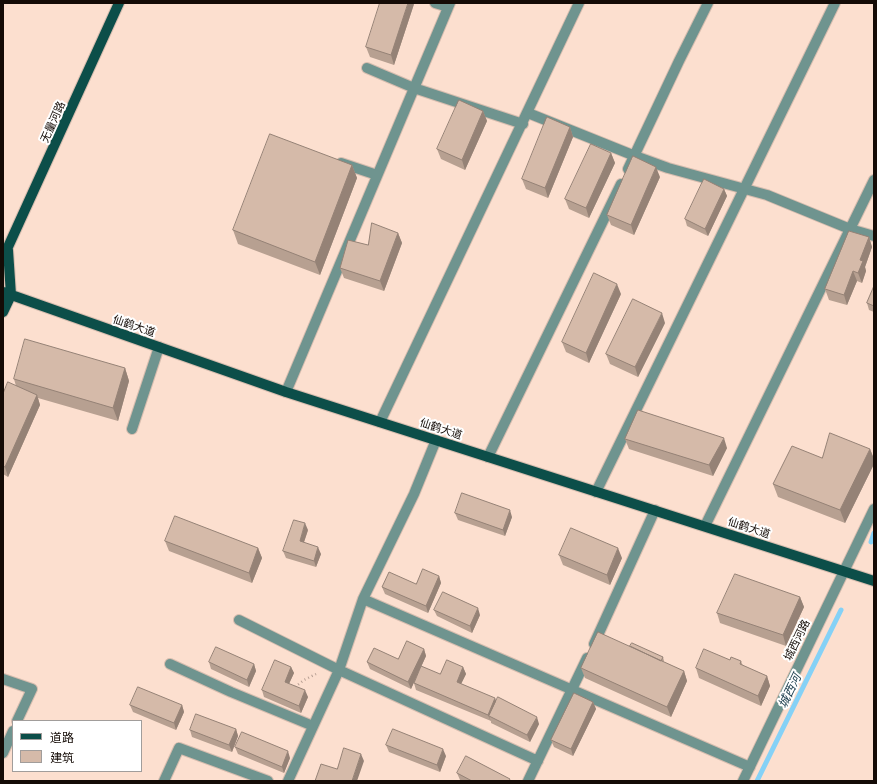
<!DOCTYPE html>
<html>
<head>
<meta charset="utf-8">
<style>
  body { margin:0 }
  #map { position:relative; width:877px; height:784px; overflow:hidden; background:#fcdfcf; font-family:Lato,"Noto Sans SC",sans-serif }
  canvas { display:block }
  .frame { position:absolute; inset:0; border:4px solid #140b06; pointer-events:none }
  .legend { position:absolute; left:12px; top:720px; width:130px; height:52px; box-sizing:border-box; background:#fff; border:1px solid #a19d9b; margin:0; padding:5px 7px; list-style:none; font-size:12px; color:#140b06 }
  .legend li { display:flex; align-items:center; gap:8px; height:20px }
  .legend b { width:20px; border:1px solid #a19d9b }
</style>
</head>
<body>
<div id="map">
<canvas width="877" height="784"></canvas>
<div class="frame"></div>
<ul class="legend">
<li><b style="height:5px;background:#0c4e49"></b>道路</li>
<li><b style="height:11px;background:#d5baa9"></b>建筑</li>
</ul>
</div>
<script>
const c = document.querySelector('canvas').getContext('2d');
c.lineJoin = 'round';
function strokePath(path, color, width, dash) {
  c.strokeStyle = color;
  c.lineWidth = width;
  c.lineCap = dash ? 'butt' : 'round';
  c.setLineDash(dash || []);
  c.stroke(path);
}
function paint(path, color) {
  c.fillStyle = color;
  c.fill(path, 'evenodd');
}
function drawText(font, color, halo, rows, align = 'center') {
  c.font = font + ' Lato,"Noto Sans SC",sans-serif';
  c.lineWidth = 4;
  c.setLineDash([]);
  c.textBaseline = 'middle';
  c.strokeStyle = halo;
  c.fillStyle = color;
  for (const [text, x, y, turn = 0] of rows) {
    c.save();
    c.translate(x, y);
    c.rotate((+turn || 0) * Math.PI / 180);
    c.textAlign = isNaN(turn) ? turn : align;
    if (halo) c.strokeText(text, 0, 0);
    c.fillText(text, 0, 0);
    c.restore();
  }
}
strokePath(new Path2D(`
  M871,542L874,533
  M757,781L841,610`), '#85d1f6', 5);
const minor = new Path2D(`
  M435,3L448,7
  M367,68L414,88L523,124
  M528,113L635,156L668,168L767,195L850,229L874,236
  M341,163L377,175
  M628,169L679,61L708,3
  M286,392L450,3
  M380,422L579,3
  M132,429L159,347
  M488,457L621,184
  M596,492L835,3
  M705,526L874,180
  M363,599L750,767
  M239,620L339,670L538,761
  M594,644L655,510
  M170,664L231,692L313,726
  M3,679L32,689L17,721
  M3,753L13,731
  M164,781L179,748L268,781
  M288,781L339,670L363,599L414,494L436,440
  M528,781L587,658
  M743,781L874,509`);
const major = new Path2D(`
  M3,258L119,3
  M3,292L286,392L874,581
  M3,312L11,295L8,250`);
strokePath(minor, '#d7bdaf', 12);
strokePath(major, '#d7bdaf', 12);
strokePath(new Path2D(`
  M295,687L304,680L316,674`), '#b49d91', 2.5, [1, 3]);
strokePath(minor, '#6f948f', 10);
strokePath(major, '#0c4e49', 10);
paint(new Path2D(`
  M414,4L394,65L370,57L366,47Z
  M483,111L487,121L465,170L441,159L437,149Z
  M570,127L573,137L548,198L526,189L522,179Z
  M611,153L615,163L589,218L569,209L565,199Z
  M352,165L357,178L320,275L238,244L233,230Z
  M660,177L634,235L611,225L607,215Z
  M724,189L727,196L708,236L687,226L685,219Z
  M398,233L402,243L384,291L344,278L340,268Z
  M869,237L872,247L865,267L866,271L862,283L857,281L847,305L829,300L825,289Z
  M874,286V312L869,310L867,303Z
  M621,294L589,363L566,352L562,342Z
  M665,323L638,377L610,364L606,354Z
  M125,368L129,381L118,421L38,398L40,405L8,477L3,474V394L16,386L14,379Z
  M625,439L727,448L713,476L629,449Z
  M870,449L874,459V464L845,523L778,497L773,484L822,458Z
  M455,513L512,517L505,536L458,520Z
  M308,530L304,542L321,554L316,567L286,558L283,551Z
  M165,541L258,548L262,558L252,583L169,551Z
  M559,555L622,558L610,585L563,565Z
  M439,576L441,583L428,613L385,594L382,587L416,584Z
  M800,597L804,607L786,646L720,623L717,613Z
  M434,610L480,615L472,633L437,616Z
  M630,646L663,657L664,661L663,662L684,671L687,681L671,717L585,678L581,668Z
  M424,649L426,656L411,689L370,669L367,662L398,659Z
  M730,660L741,661L743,666L767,676L770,686L761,706L699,678L696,668Z
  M209,662L254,664L256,671L249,687L211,669Z
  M291,667L294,673L289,684L308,697L301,713L264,697L262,690Z
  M463,667L466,674L461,684L496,701L539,724L530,742L491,723V721L416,690L414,683Z
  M593,702L596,709L573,756L554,747L551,740Z
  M130,705H182L184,712L176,730L133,712Z
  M236,729L238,736L232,752L192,737L190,730Z
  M386,745L446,756L440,772L389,752Z
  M235,747L290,758L284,773L238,754Z
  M457,773L511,781H462L460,780Z`), '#b7a091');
paint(new Path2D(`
  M408,3H414V4L394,65L391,55Z
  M483,111L487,121L465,170L462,160Z
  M570,127L573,137L548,198L545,188Z
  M611,153L615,163L589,218L586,208Z
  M352,165L357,178L320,275L315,262Z
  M656,167L660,177L634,235L631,225Z
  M724,189L727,196L708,236L705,229Z
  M398,233L402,243L384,291L380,281Z
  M869,237L872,247L865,267L866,271L862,283L858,273L860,260Z
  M853,271L857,281L847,305L844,295Z
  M617,284L621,294L589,363L586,353Z
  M662,313L665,323L638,377L635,367Z
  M125,368L129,381L118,421L113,408Z
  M37,395L40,405L8,477L5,467Z
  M724,438L727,448L713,476L709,465Z
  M870,449L874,459V464L845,523L840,510Z
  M510,510L512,517L505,536L503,530Z
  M305,523L308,530L302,548L300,541Z
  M318,547L321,554L316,567L314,561Z
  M258,548L262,558L252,583L249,573Z
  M618,548L622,558L610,585L607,575Z
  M439,576L441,583L428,613L426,606Z
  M800,597L804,607L786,646L783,635Z
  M478,608L480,615L472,633L470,626Z
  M424,649L426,656L411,689L408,682Z
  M254,664L256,671L249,687L247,680Z
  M291,667L294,673L287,688L285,682Z
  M463,667L466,674L459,688L457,682Z
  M684,671L687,681L671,717L667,707Z
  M767,676L770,686L761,706L758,696Z
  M305,690L308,697L301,713L299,706Z
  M495,698L498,705L489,716L491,722L488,715Z
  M593,702L596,709L573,756L571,749Z
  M182,705L184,712L176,730L174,723Z
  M537,717L539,724L530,742L527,735Z
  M236,729L238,736L232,752L229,745Z
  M443,749L446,756L440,772L437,765Z
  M288,751L290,758L284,773L282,767Z
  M361,754L364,761L357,781H352Z`), '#958276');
const building = new Path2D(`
  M380,3H408L391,55L366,47Z
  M459,100L483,111L462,160L437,149Z
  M547,117L570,127L545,188L522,179Z
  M270,134L352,165L315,262L233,230Z
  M591,144L611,153L586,208L565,199Z
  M633,156L656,167L631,225L607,215Z
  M704,179L724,189L705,229L685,219Z
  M372,223L398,233L380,281L340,268L348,240L368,245Z
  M849,231L869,237L860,260L863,261L858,273L853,271L844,295L825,289Z
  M594,273L617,284L586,353L562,342Z
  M874,286V306L867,303Z
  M633,299L662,313L635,367L606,354Z
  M25,339L125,368L113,408L14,379Z
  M8,382L37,395L5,467L3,466V394Z
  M638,410L724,438L709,465L625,439Z
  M830,433L870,449L840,510L773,484L792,446L822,458Z
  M462,493L510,510L503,530L455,513Z
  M175,516L258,548L249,573L165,541Z
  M294,520L305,523L300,541L318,547L314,561L283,551Z
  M571,528L618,548L607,575L559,555Z
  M423,569L439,576L426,606L382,587L389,572L416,584Z
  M735,574L800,597L783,635L717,613Z
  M443,592L478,608L470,626L434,610Z
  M598,632L684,671L667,707L581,668Z
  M407,641L424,649L408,682L367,662L374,648L398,659Z
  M632,643L663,657L661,661L630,646Z
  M216,647L254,664L247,680L209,662Z
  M704,649L730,660L731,657L741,661L740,664L767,676L758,696L696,668Z
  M275,660L291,667L285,682L305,690L299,706L262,690Z
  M447,660L463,667L457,682L495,698L488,715L414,683L421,666L440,674Z
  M138,687L182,705L174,723L130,705Z
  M574,693L593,702L571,749L551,740Z
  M498,697L537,717L527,735L489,716Z
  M196,714L236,729L229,745L190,730Z
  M393,729L443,749L437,765L386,745Z
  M242,732L288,751L282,767L235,747Z
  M344,748L361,754L352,781H315L321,764L337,769Z
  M466,756L510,779L509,781H472L457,773Z`);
paint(building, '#d5baa9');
strokePath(building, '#958276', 1);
drawText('11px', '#140b06', '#fff', [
  ["无量河路",53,122,-66],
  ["仙鹤大道",134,326,19],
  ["仙鹤大道",441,429,18],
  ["仙鹤大道",749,528,18],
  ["城西河路",797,640,-64]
]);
drawText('italic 12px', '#173949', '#fff', [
  ["城西河",790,691,-64]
]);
</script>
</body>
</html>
